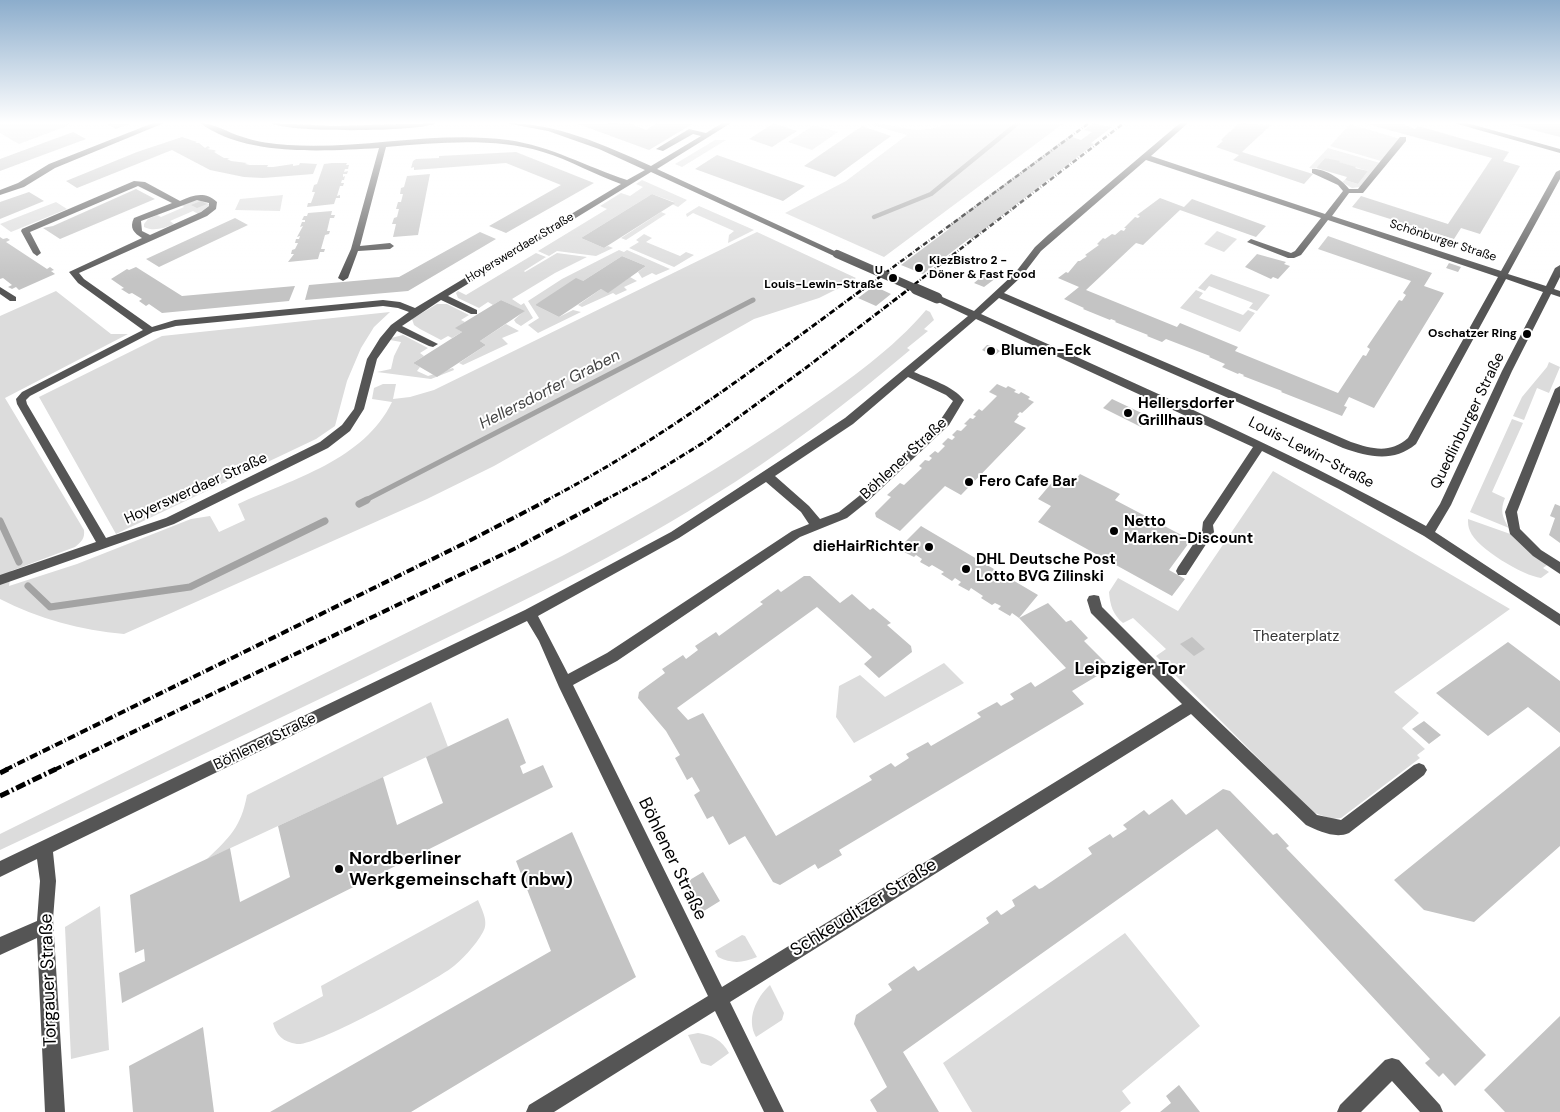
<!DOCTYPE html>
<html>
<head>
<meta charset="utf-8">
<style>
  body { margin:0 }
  canvas { display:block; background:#fff }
</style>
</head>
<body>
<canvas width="1560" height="1112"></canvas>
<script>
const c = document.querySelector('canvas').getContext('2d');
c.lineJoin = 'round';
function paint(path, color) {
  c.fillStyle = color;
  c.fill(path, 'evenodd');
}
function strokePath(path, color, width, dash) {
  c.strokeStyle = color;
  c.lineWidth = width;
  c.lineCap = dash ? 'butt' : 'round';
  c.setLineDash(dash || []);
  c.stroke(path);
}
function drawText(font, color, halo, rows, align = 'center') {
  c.font = font + ' "DM Sans",sans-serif';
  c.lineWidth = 4;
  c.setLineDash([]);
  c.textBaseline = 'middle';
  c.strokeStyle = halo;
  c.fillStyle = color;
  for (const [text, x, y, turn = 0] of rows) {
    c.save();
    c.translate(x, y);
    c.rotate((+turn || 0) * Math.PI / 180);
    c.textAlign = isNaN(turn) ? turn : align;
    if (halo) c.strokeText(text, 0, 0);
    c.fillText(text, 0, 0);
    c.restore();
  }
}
paint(new Path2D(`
  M0,123H69L67,126L19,144L0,133Z
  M869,123C898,123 917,138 947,123H1064L884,257L785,213L846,181L907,135L868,124Z
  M1350,124L1400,139L1381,161L1330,146Z
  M814,125L838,132L812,150L788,142Z
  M715,140H726L682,167L675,164Z
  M1328,148L1380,163L1360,187L1352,188L1342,182L1345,180L1358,184L1368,171L1325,158L1315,169L1309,168Z
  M642,180L687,200L678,207L672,204L674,202L652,194L581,238L604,248L608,246L613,248L596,256L557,251L549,256L538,251L607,209L600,206L621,193L630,196L643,187L636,184Z
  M283,195L280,211L235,210L240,199Z
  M201,199L210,205L198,214L193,211L170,221L174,224C164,228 154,232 144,227V224L148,219L157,215L161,217L184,207L181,204Z
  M56,202L67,209L11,232L0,224Z
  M699,206L754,230L728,243L729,235L734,231L693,213L687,217L686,214Z
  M661,212L666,214L626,240L621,238Z
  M1217,231L1237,239L1224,252L1204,244Z
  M757,232L856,278L845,285L819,298L754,319L494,466L427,499L124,634C81,630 38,619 0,599V316L56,291L111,334H128L5,398L84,530C85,539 81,542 75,547L11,571L9,586L77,564L191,519L210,516L219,532L245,520L238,504C293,479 364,460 392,402L372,399L374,388L383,384H396L393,399L410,397L434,390Z
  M644,234L652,238L646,242L680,256L686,252L694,255L674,267L629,248L639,242L636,240Z
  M619,250L624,252L627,250L670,269L656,275L652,273L642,278L638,272L646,266L622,256L583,281L535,305L559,317L573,310L581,312L538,333L528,325L539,318L528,301L562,279Z
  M536,253L546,257L524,271L525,272L557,253L587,257L555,273L512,299L521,305L524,303L533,318L521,326L516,323L514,320L524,311L501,300L493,305L488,302L479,308L458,298L456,293L458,291L466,295Z
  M1211,274L1270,295L1257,311L1249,308L1253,303L1209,286L1205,291L1198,288Z
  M630,277L637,281L624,287L627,290L616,295L613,293L582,307L578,305L601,289L608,292Z
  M1196,290L1203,293L1199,298L1243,315L1248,310L1255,313L1240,332L1180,308Z
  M437,304H447L469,315L461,320L465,322L456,328L462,332L452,338L448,336L441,340L420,329L414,325L412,319Z
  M926,310L930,312L934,320L924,329L928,331L907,348L910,350C846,404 780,455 708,499C602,566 487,618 374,673C249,733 125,791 0,850V834L562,556C647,511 728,464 807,409C849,380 893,349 926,310Z
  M390,312L374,327L361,348L347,381L335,426L316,439L116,534L39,397L162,336Z
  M506,324L519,331L502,338L508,344L463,365L459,363L486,345L480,341Z
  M403,335L428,348L420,353L424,356L413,363L420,367L417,371L428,376L453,368L454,370L431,379L377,372L391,369L394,356L401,342L390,340L391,338Z
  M1549,362L1560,367L1549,393L1537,388L1524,420L1513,416L1522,397L1547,367Z
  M1512,419L1523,423L1492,492L1505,498C1500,510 1502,517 1509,528L1470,512Z
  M1273,471L1510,609L1394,692L1419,713L1402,728L1425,749L1417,755L1420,758L1341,818L1332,819L1312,812L1156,656L1166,649L1133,618L1123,623C1113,615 1110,605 1109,592L1118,578L1178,611Z
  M1468,519L1516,536L1550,563L1543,568L1549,572L1541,578C1524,576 1476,548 1470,531C1468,527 1468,523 1468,519Z
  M944,663L964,683L854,743L836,717L839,686L860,675L885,697Z
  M431,702L448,747L207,859C230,837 241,827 247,795Z
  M478,900C482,910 489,922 483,932C476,945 461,961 450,969C430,983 315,1047 297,1044C283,1042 276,1035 273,1023L323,996L321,986Z
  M100,906L109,1050L71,1059L65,927Z
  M1125,933L1200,1026L1122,1091L1131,1103L1120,1112H972L943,1063Z
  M742,935L745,936L757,957C743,963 732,964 718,957L715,951Z
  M770,985L784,1013L782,1020L756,1037C746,1019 756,998 770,985Z
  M698,1033C712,1035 722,1040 729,1053L711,1066L701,1063L688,1035Z`), '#dcdcdc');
strokePath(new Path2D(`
  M874,217L931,194L1018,123`), '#a3a3a3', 4.5);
strokePath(new Path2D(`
  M364,501L753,300`), '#a3a3a3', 5);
strokePath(new Path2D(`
  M359,504L367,500
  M0,521L19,562
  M28,586L50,607L190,587L325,521`), '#a3a3a3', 7);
paint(new Path2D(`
  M111,123H129V124L116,129L108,125Z
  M629,123L646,130L657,123H694L649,150L578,124Z
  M774,123L797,131L772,147L749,139Z
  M1093,123L1112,127L1091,143L1094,144L972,239L970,238L923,274L901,265L949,229L945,228L1069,136L1081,140L1092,132L1084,130Z
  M1239,123L1271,125L1242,152L1313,174L1304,184L1233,160L1239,155L1216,147L1223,141L1221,140L1229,132L1233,131H1231Z
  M1363,123H1400L1415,129L1418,126L1509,152L1503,161L1520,166L1480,234L1461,228L1454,239L1352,207L1361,196L1448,224L1492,158Z
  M1510,123H1560V137L1510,124Z
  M862,126L891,136L835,177L804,166Z
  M73,132L86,139L0,171V159Z
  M182,137L197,142L195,143H199L205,148L208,146L210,148L207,149L214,150L216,151L214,152L224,158H230L227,159L231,161L247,163L245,164L250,165H268L267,167H273L293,164V166L299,165L300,163L317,164L313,174L263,178L244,177L210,170L172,150L77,188L66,181L137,152Z
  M516,152L594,183L506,233L489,226L561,185L506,163L414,170V167L411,168L413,161L416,159L439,158V156Z
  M717,155L805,186L783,201L695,169Z
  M1325,158L1340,161L1339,162L1356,167L1355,168L1368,171L1358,184L1345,180L1347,177L1316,168Z
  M332,163H347L346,165H349L348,169H345L344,172L348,171L347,174H343V177L345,176L344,180H342L341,183H344L343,186H340L337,196L340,195V198H336L334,204L307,207L308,203H311L315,192H312L314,185L317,184L324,164Z
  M430,174L418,235L393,237L396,224H392L394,218L397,217L399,209H396L398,202H401L403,194H400L401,188L404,187L407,176Z
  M136,189L155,199L60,239L43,228L53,226Z
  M29,192L44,201L0,219V202Z
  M652,194L675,203L604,248L581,238Z
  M1160,198L1184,207L1192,199L1266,226L1256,237L1180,210L1143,245L1136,243L1086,290L1177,327L1180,323L1238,347L1235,351L1338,393L1363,355L1366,356L1370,349L1367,347L1399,300L1402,301L1406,295L1403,293L1411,281L1318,249L1328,236L1432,273L1424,286L1444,293L1374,408L1349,397L1344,406L1347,407L1342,416L1281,392L1282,391L1243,376L1244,375L1239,373L1238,374L1222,367L1225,364L1209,357L1210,356L1166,339L1162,342L1147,336L1148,335L1115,322L1116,321L1111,319L1110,320L1083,309L1084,308L1064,299L1079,287L1058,278L1066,272L1068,273L1078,261H1080L1087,256L1085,255L1099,245L1097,244L1103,238L1105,239L1112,234L1115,235L1121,230L1124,231L1126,228H1124L1135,217L1138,218L1140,216L1137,215Z
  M201,201L207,204L197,208L191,205Z
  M332,211L331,215H335L334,218H330L327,231H330L329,234L325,235L321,249H325L324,252H320L318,259L288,262L294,254H291L292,250L295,249L298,243H295L296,239H299L300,236L297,237L303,226L300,227L302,222H305V220H302L304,216H307L308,213Z
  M235,218L248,225L159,267L146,259Z
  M480,232L496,239L408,291L305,300L309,285L399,277Z
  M0,237L3,239L7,238L10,240L6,242L47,269L50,267L54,270L51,271L55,274L19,290L16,287L12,289L8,287L12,285L3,278L0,279Z
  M1257,254L1286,262L1284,264L1290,266L1278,279L1273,277L1271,279L1245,267Z
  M622,256L646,266L608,293L601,289L559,317L535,305L576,278L583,281Z
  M1449,263L1461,267L1458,272L1446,268Z
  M136,267L182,296L295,286L289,301L162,313L149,304L146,306L139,301L142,299L132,293L129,294L121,289L124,288L111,279L127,269L129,270Z
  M986,273L996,278L984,287L974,283Z
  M874,286L891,294L876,306L858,298Z
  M501,300L525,311L480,341L486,345L437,377L413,363L462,332L455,328Z
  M987,345H991L1000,351L994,356L982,350Z
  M997,384L1006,388L1008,386L1016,390L1014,392L1019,394L1021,392L1030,397L1028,399L1034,402L1022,413L1020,412L1017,415L1019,416L1014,422L1026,428L961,495L945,486L900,531L876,517L875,513L891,497L887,495L900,483L904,485L922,468L919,466L925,460L929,461L932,458L929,456L935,451L938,453L945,446L942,444L948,438L952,440L955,437L952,435L957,430L961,431L967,425L964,424L970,418L973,419L976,416L973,415L979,409L982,411L997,396L989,392Z
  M1112,399L1150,417L1141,427L1103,408Z
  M1080,474L1120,494L1115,500L1191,540L1169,570L1185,579L1172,596L1038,522L1051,506L1038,499L1055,479L1069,487Z
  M1555,504L1560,506V543L1549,535L1555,518L1550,516Z
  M921,526L1038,595L1019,618L1048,603L1066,622L1071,620L1088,638L1084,641L1108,665L1107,670L1072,691L1084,704L839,850L842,855L818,869L815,864L780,885L773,882L745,836L729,845L713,816L707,819L694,795L700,791L692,777L687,780L675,758L680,755L666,731L638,698L639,692L665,673L662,669L683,655L686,659L698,650L695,646L716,632L719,636L763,604L760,602L778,589L781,592L804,576H810L840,603L852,594L870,610L873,608L891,623L887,625L911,646L912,652L879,678L864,664L872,657L817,607L677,708L688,720L703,713L776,836L872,780L869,776L891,763L895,767L909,758L906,754L928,742L931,746L981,717L977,713L997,702L1001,706L1014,699L1010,694L1031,682L1035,687L1066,668L1019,618L1012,613L1010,616L998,609L1001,606L995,603L992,605L981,598L983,596L971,588L969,591L958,585L961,582L955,578L952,581L941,574L944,572L932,565L929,567L920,562L922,559L916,555L914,557L904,552L907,549L901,546Z
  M1192,637L1205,649L1194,656L1180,644Z
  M1508,642L1560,681V733L1528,707L1488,736L1436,693Z
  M508,718L526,763L520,766L523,774L543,765L553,787L122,1003L119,973L145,961L144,949L135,953L130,895L230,848L240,902L290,877L278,826L383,777L397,825L443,803L426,757Z
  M1424,721L1441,735L1429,744L1412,729Z
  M1560,746V846L1474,922L1424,910L1394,880Z
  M1223,789L1230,791L1273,835L1277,833L1289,846L1286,848L1486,1055L1455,1086L1443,1073L1439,1077L1425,1063L1430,1059L1217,829L903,1052L939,1112H877L870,1100L887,1087L854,1024L856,1015L892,990L888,984L914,966L918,971L920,970L989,923L986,918L997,910L1001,915L1003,914L1015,906L1012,900L1035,885L1039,889L1042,888L1092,854L1088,848L1110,834L1113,838L1127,829L1123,825L1144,810L1149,815L1172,799L1186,815Z
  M572,832L636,977L411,1112H270L551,951L516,861Z
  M703,872L720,901L699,914L683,884Z
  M1560,1016V1112H1505L1484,1090Z
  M203,1027L214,1112H133L129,1066Z
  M1179,1085L1200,1112H1160L1171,1103L1166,1096Z`), '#c4c4c4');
paint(new Path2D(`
  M153,123H164L55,168L24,187L0,195V190L18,183L49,164Z
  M200,123C215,123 228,133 243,137C257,142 273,144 288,145C361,150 435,130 508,140C551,146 587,167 627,180L645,170L599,149L548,131L505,123C557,123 604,145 651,166L701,136L693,134L663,151L656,149L689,129L706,133L722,123H731L657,169L841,254L837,257L834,256L651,172L448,296L477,310V314H471L441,300L402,326L438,344L433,347L429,346L397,331L377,359L364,409L350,431L328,448L174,524L0,585V575L96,542L17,404L16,399L22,392L143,330L78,283L69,272L142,238C134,233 129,228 134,218L172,203L138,186L30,232L41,253L37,256L33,253L21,231L22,229L134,181L145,182L180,201C193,195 205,191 217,202L216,209L207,216L79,273L84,279L152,327L175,320L383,300L400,302L415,308L621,184C595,175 570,160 543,152C492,137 438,143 386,147L360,246L390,243L394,246L390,249L358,251L348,278L343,281L338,278L351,249L379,148C324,151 246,157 200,123ZM197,200L209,203V206L201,212L150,235L142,231L141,221ZM383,306L398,308L409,312L391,325L380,338L367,359L354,409L342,425L320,442L166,518L106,538L27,404L26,400L30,396L153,332L176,326Z
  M271,123L334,126L437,123C420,132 288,133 271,123Z
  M1180,123H1188L1151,156L1325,214L1343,191L1338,185L1312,173V169C1324,168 1342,179 1349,189H1358L1400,137H1406V141L1363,193H1349L1332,216L1501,271L1556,172L1560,170V179L1508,274L1546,286L1555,268L1560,265V277L1554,289L1560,291V297L1551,294L1512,371L1451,505L1435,532L1560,614V626L1424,536L1339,489L1262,451L1213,525L1214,532L1186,575H1178L1176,571L1178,567L1202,531L1203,522L1253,447L976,319L914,372C930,379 953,386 964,400L949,425L867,502L847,518L800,537L617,661L573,685L722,987L1182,704L1091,613L1087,600L1089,596L1094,595L1099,596L1102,607L1166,671L1317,815L1341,820L1414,765L1419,763L1424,765L1427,770L1424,775L1349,833C1335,839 1319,831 1306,825L1191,714L730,1002L784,1112H764L715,1011L554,1112H526L529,1105L708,996L559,687L539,641L527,621L53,852L56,881L53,919L65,1112H45L37,938L0,955V937L37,921L40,881L37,859L0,877V861L525,610L671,532L845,418L968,316L934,300V296H940L974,311L1015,273L1035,247L1048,235ZM1146,160L1321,218L1295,251L1291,253L1251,239L1247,242L1288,258H1294L1301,255L1328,220L1498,277L1408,438C1390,454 1372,449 1351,442L1004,293L1021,277L1041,251ZM1506,279L1543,292L1502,371L1440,504L1426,526C1282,447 1132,382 981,314L999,298L1343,448C1369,457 1393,463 1416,444ZM908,377L946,395L953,401L941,419L859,496L839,512L820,519L809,506L775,476L853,424ZM766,482L801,512L809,524L792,531L607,653L568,674L538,616L679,538Z
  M1454,123H1467L1560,149V153Z
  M0,287L16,297V301H10L0,294Z
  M1560,386V402L1517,512L1520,529L1541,550L1560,562V574L1533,556L1510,534L1505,512L1555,389Z
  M1392,1058L1399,1060L1440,1105L1443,1112H1420L1392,1081L1361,1112H1337L1340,1105L1385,1060Z`), '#555');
strokePath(new Path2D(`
  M862,290L1089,123
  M907,290L1124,123`), '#000', 2.5, [5, 2, 0.5, 2]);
strokePath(new Path2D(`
  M545,501C659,442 761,364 863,289
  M603,501L648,477L706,441L807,367L909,289`), '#000', 3, [6, 2, 1, 2]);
strokePath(new Path2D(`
  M5,770L467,542L548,500
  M54,770L516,548L605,500`), '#000', 4, [8, 2.5, 1, 2.5]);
strokePath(new Path2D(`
  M0,773L8,769
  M0,796L56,769`), '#000', 5, [10, 3, 2, 3]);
strokePath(new Path2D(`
  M837,254L919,290`), '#555', 8);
strokePath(new Path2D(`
  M916,289L937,298`), '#555', 11);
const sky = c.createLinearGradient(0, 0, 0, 279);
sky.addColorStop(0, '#8cadcc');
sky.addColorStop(0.44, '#fff');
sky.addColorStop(1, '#ffffff00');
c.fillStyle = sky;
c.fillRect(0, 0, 1560, 279);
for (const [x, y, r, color] of [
  [919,268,5,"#000"],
  [893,278,5,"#000"],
  [1527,334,5,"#000"],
  [991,351,5,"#000"],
  [1128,413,5,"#000"],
  [969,482,5,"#000"],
  [1114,531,5,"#000"],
  [929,547,5,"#000"],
  [966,569,5,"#000"],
  [339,869,5,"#000"]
]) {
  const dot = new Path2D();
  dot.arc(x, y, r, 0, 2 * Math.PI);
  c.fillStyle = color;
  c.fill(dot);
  strokePath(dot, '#fff', 2);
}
drawText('12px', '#000', '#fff', [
  ["Schönburger Straße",1443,241,18],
  ["Hoyerswerdaer Straße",520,248,-31]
]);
drawText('bold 12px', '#000', '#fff', [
  ["KiezBistro 2 -",929,261,"left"],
  ["Döner & Fast Food",929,275,"left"],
  ["U",883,271],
  ["Louis-Lewin-Straße",883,285],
  ["Oschatzer Ring",1517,334]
], 'right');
drawText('bold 15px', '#000', '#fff', [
  ["Blumen-Eck",1001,351],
  ["Hellersdorfer",1138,404],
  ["Grillhaus",1138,421],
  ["Fero Cafe Bar",979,482],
  ["Netto",1124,522],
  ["Marken-Discount",1124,539],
  ["dieHairRichter",919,547,"right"],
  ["DHL Deutsche Post",976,560],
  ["Lotto BVG Zilinski",976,577]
], 'left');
drawText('15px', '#000', '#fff', [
  ["Quedlinburger Straße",1468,421,-64],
  ["Louis-Lewin-Straße",1311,453,27],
  ["Böhlener Straße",904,459,-43],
  ["Hoyerswerdaer Straße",196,489,-24],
  ["Böhlener Straße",265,742,-26]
]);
drawText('15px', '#333', '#fff', [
  ["Theaterplatz",1296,637]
]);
drawText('italic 16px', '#444', '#fff', [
  ["Hellersdorfer Graben",550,390,-27]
]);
drawText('bold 18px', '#000', '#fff', [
  ["Leipziger Tor",1130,669]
]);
drawText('bold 18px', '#000', '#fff', [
  ["Nordberliner",349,859],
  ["Werkgemeinschaft (nbw)",349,880]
], 'left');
drawText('18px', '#000', '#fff', [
  ["Böhlener Straße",672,859,64],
  ["Schkeuditzer Straße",864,908,-32],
  ["Torgauer Straße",49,980,-92]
]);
</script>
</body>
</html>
